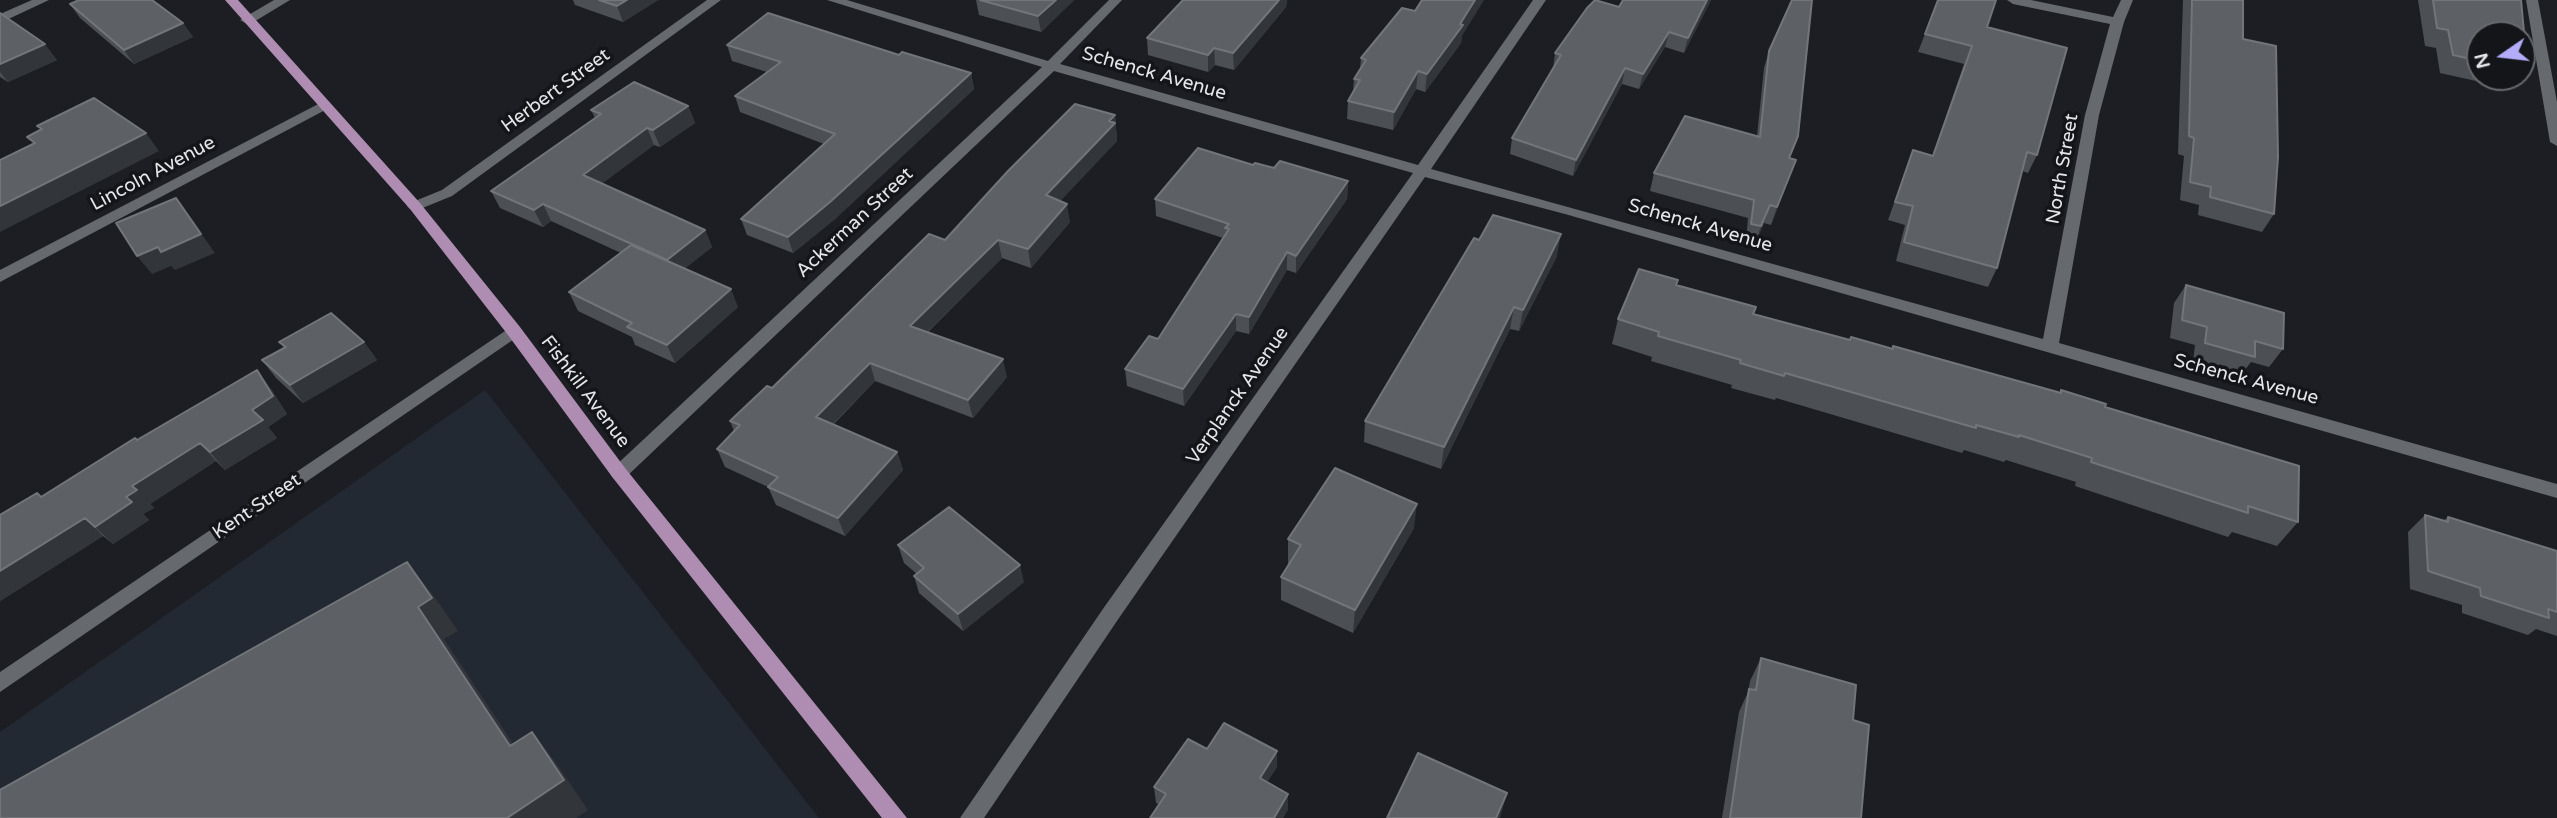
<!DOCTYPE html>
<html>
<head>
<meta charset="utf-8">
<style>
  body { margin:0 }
  #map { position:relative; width:2557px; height:818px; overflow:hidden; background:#1c1e23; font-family:"Varela Round",sans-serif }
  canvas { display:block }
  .north { position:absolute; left:2466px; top:21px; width:70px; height:70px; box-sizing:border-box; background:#131519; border:2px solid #67696c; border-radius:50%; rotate:256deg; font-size:19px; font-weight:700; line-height:28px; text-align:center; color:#e4e6e9 }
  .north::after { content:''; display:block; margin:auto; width:24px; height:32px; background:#b4acf9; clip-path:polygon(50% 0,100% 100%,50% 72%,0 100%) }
</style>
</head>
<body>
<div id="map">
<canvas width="2557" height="818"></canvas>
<div class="north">N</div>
</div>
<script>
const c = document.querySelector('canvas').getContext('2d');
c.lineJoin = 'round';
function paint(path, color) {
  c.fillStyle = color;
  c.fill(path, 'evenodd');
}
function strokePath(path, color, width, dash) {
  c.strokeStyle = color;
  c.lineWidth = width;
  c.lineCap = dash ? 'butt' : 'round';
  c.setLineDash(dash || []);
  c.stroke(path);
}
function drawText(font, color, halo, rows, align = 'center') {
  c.font = font + ' "Varela Round",sans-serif';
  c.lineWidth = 7;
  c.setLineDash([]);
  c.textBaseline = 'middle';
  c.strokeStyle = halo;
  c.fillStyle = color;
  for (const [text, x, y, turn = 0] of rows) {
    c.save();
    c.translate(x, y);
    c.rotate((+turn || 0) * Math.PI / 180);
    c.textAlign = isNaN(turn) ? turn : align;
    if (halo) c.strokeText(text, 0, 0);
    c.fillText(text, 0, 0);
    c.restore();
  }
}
paint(new Path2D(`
  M485,390L819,818H0V732Z`), '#232932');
paint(new Path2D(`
  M32,0H49L0,23V14Z
  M274,0H290L252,23L247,24L240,20Z
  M707,0H721L452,196L420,209H410L407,206L410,203L442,190Z
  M827,0H847L1048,61L1109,0H1122L1060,64L1418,165L1533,0H1546L1431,169L2043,339L2085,115L2110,24L2013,4L2007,0H2031L2113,17L2121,0H2133L2124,22L2099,115L2059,343L2557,484V498L1565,214L1425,177L1119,618L984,818H960L1105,606L1413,173L1054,71L625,478H613L610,473L613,468L1042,67Z
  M2526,0H2538L2557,102V146L2550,142Z
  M324,101L329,102V108L0,282V270Z
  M514,325L522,331L520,335L0,692V672Z`), '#666a6f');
paint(new Path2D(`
  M225,0H238L420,203L520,327L625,468L907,818H882L613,478L508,335L410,209Z`), '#af8db2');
paint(new Path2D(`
  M573,0H658L623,22L575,5Z
  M976,0H1074L1041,32L979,15Z
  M1183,0H1287L1286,7L1234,70L1215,65L1208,72L1148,55L1147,38Z
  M1623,0H1711L1684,53L1665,47L1639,89L1622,84L1573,176L1510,154L1512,138L1553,69L1555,53L1619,7Z
  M1938,0L1987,27L2037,155L2028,173L2022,171L1997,268L1988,287L1896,261L1905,225L1888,220L1913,150L1932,156L1964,64L1918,52Z
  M2183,0H2243V39L2274,214L2262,232L2198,215L2199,205L2180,200L2184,156L2178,154Z
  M2418,0H2521L2527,64L2522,70V35H2480V77H2516L2513,81L2508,80L2503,87L2440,73L2436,48L2425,46Z
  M70,4L183,23L193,37L134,64L80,18Z
  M0,13L57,60L8,82L0,77Z
  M1462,36L1461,43L1425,92L1416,89L1393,130L1347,119L1348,101L1353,92L1354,79L1360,69L1361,58Z
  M727,45L899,55L971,73L974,89L835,219L793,253L747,235L741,219L824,144L740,112L735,96L767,72L732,61Z
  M1769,51L1790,159L1796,160L1771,225L1764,223L1755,244L1746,241L1748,218L1650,191L1654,173L1757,136L1764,68Z
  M688,106L695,123L660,147L654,145L602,183L705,230L712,247L684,269L738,307L675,363L635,345L632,337L578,311L569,292L621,253L551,221L543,227L500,208L491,191L595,118L591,110Z
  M1115,115L1117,141L1060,201L1070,222L1031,268L1002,258L928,332L1007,377L973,418L875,381L833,425L897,452L903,470L845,536L776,505L768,487L725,467L717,449L734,431L730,421L772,388L945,240Z
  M1253,165L1274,168L1348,181L1347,199L1296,273L1287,270L1249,334L1236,331L1184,406L1127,386L1125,369L1158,339L1223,238L1156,216L1155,199Z
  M1479,240L1557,256L1519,331L1510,329L1441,469L1364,442L1365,421Z
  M1677,285L1754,314L1849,340L1892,349L1893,346L2060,393L2061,390L2105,407L2298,522L2277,546L2232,532L2228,537L2075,486L2076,482L2006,460L2004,462L1964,450L1962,453L1776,398L1775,400L1731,388L1732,385L1651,361L1652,357L1612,344L1618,319Z
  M2186,285L2283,349L2269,367L2251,362L2241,375L2193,361L2195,345L2170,338L2174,303Z
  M279,342H364L377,360L303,403L276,378L262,360L284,348Z
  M271,389L287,414L268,427L277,438L225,470L216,461L150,504L154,508L143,514L149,520L113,544L103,536L0,601V515L41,497L137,440Z
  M2425,515L2444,520L2448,517L2557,551V636L2536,629L2528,635L2462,613V605L2410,589L2408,532Z
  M1414,528L1353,633L1281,600V577L1289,564L1288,563V539Z
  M898,545L1024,582L963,631L919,593L914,576L917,574L904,563Z
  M1761,658L1853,720L1861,818H1722L1739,712L1748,692L1750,681Z
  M1207,749L1277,751V767L1267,782L1288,809L1283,818H1150L1159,804L1156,803L1154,787Z`), '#4c4f54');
paint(new Path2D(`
  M627,0H658L623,22L617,6Z
  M1056,0H1074L1041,32L1038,16Z
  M1279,0H1287L1286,7L1234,70L1233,53Z
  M1475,0H1484L1462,36L1461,43L1425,92L1427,74Z
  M1707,0H1711L1684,53L1688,38Z
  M183,23L193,37L134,64L124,50Z
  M1669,32L1665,47L1639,89L1643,74Z
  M45,44L57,60L8,82L0,72V64Z
  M1214,48L1215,65L1208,72V55Z
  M1625,68L1622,84L1573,176L1576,160Z
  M1418,71L1416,89L1393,130L1394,112Z
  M971,73L974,89L835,219L793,253L788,237Z
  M688,106L695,123L660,147L653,130Z
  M1115,115L1117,141L1049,213L1046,195Z
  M647,128L654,145L591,192L583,175Z
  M146,133L159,151L0,232V206Z
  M1796,160L1790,177L1771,225L1777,207Z
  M1348,181L1347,199L1296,273V256Z
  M176,198L215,253L175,270L171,266L152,274L137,256Z
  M543,204L551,221L543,227L534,210Z
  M1067,204L1070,222L1031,268L1028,249Z
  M1770,205L1764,223L1755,244L1761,226Z
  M705,230L712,247L674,277L667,260Z
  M1561,234L1557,256L1519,331L1523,310Z
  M998,240L1002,258L915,344L910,326Z
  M1287,252V270L1249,334V317Z
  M731,289L738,307L675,363L667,345Z
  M1514,307L1510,329L1441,469L1444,447Z
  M1236,314V331L1184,406L1183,389Z
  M364,342L377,360L303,403L290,385Z
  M1003,359L1007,377L973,418L968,400Z
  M870,363L875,381L822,435L816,417Z
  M257,370L271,389L287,414L268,427L277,438L225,470L210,452L252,410Z
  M200,443L216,461L150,504L154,508L143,514L149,520L113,544L95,527L126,497L132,486Z
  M897,452L903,470L845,536L838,518Z
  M1417,504L1414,528L1353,633L1355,610Z
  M85,518L103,536L0,601V571Z
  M407,562L433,595L458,631L444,639L535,777L510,746L418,607Z
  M1020,565L1024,582L963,631L958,614Z
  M532,732L556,763L588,810L576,818H507Z
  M1277,751V767L1260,794V778Z
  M1507,793L1500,818H1496Z
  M1288,794V809L1283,818H1274Z`), '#32353a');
const building = new Path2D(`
  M79,0H152L183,23L124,50L70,4Z
  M599,0H627L617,6Z
  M980,0H1056L1038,16Z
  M1183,0H1279L1233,53L1214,48L1208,55L1147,38Z
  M1422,0H1475L1460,24L1463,25L1427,74L1418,71L1394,112L1348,101L1360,80L1354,79L1366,60L1361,58L1402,8L1415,11Z
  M1595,0L1619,7L1623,0H1707L1688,38L1669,32L1643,74L1625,68L1576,160L1512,138L1561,55L1555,53L1587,8Z
  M1792,0H1812L1798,136L1789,158L1796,160L1777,207L1770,205L1761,226L1751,224L1754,200L1654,173L1685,116L1760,137L1769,51Z
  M1938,0H1996L1987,27L2067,48L2037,155L2027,152L1997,268L1904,242L1913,206L1895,202L1913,150L1933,156L1972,46L1925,34Z
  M2192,0H2243V39L2276,46L2278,157L2274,214L2210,197L2211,187L2190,182L2194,138L2189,136Z
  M2433,0H2521L2527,64L2522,62V35H2480V61L2453,55L2448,30L2437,28Z
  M0,13L45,44L0,64Z
  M768,13L899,55L902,52L971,73L830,202L788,237L741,219L835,134L735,96L781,62L727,45Z
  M634,82L688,106L653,130L647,128L583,175L705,230L667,260L543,204L534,210L491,191L601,114L591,110Z
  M94,98L146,133L0,206V160L35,143L27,137L42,129L37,126Z
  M1075,104L1115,115L1109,121L1115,123L1046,195L1067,204L1028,249L998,240L910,326L1003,359L968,400L870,363L816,417L897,452L838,518L768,487L778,477L717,449L740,425L730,421L767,386L772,388L929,234L945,240L1008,171Z
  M1198,148L1253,165L1255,163L1274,168L1280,161L1348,181L1296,256L1287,252L1249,317L1236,314L1183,389L1125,369L1149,336L1158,339L1229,229L1225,228L1229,224L1155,199Z
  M176,198L201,234L161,252L158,247L137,256L116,223Z
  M1493,215L1561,234L1523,310L1514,307L1444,447L1365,421L1474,238L1479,240Z
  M631,245L731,289L667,345L627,327L632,323L569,292Z
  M1639,269L1678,280L1676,285L1756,307L1753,314L1850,340L1851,337L1893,349V346L2061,393V390L2106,404L2105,407L2299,466L2298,522L2248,506V513L2091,462L2092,458L2019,435V437L1976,425V428L1785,373L1784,376L1740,363L1741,360L1658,336L1659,332L1618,319Z
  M2186,285L2284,313L2283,349L2255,341V357L2205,343L2207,327L2182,320Z
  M331,313L364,342L290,385L262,360L286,347L279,342Z
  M257,370L273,396L252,410L263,420L210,452L200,443L132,486L137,490L126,497L132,502L95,527L85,518L0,571V515L37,493L41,497L135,438L137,440Z
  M1335,468L1417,504L1355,610L1281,577L1301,545L1288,539Z
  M949,507L1020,565L958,614L914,576L924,568L898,545Z
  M2425,515L2448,522V517L2557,551V612L2548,609L2549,618L2481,596L2480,588L2428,571Z
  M407,562L432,598L418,607L510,746L532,732L564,780L507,818H0V790Z
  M1761,658L1856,685L1853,720L1869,725L1861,818H1730L1749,689L1756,690Z
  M1224,723L1277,751L1260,778L1288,794L1274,818H1150L1166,794L1154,787L1188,739L1207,749Z
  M1418,753L1507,793L1496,818H1387Z`);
paint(building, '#5d6064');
strokePath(building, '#727579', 2);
drawText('19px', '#e4e6e9', '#131519', [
  ["Schenck Avenue",1154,74,16],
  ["Herbert Street",556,91,-36],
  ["North Street",2063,169,-80],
  ["Lincoln Avenue",153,174,-28],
  ["Ackerman Street",855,223,-43],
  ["Schenck Avenue",1700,226,16],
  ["Schenck Avenue",2246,380,15],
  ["Fishkill Avenue",585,392,53],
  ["Verplanck Avenue",1238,396,-55],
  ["Kent Street",257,507,-34]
]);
</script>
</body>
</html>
